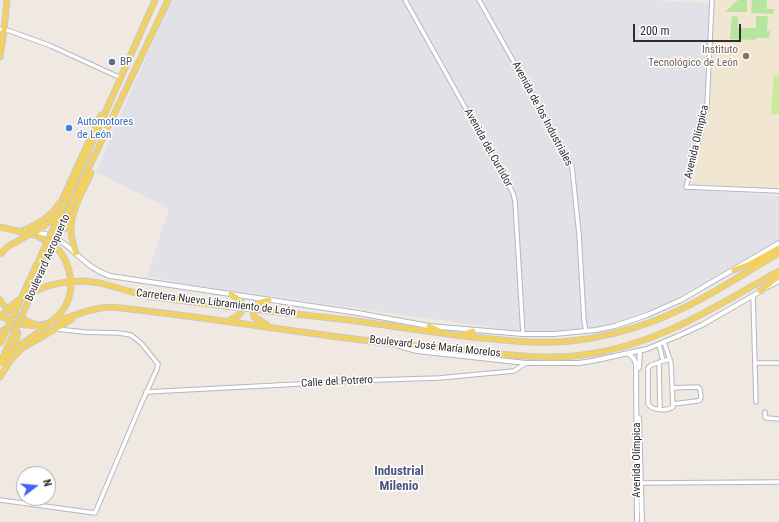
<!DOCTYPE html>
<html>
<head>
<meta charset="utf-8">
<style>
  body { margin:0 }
  #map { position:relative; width:779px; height:522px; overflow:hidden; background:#efe9e1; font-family:"Roboto Condensed",sans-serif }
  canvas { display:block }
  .north { position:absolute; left:16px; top:466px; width:40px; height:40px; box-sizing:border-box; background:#fff; border:1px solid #ababab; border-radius:50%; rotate:74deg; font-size:11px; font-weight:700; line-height:16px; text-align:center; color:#2e2e2e }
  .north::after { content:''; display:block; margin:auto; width:14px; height:18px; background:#4264fb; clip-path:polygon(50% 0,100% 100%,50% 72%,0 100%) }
  .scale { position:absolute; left:633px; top:24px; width:108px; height:18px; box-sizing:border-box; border:2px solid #2e2e2e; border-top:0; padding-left:5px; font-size:12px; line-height:14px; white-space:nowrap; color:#2e2e2e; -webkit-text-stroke:3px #fff; paint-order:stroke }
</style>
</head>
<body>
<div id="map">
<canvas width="779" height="522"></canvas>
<div class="north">N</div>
<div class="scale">200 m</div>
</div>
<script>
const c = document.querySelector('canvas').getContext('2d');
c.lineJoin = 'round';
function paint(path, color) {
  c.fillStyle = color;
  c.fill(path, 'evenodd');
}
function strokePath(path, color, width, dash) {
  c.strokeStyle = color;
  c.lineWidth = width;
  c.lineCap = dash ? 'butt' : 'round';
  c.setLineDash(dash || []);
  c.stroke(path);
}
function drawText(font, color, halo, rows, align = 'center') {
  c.font = font + ' "Roboto Condensed",sans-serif';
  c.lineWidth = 3;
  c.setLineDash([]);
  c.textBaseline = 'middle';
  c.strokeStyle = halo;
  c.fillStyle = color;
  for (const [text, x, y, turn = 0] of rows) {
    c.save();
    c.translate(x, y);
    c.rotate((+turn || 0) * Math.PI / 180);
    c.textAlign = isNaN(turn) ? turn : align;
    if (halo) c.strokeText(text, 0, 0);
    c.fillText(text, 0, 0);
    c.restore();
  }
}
paint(new Path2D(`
  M171,0H651L710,3L706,111L684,189L779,196V240L667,303L595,330L524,332L185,284L147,276L169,208L96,172Z`), '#e3e1e8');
paint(new Path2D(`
  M715,0H779V189L692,184L710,113Z`), '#f0e6d1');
paint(new Path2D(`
  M738,0H747V12H725Z
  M752,0H767V9H774L773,14L751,13Z
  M732,16L738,17V28H756V16H768L767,31H770L769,38H756L755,40L730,39Z`), '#b6e59e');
paint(new Path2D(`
  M774,75L779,76V114H771Z`), '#c9ec9a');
const minor = new Path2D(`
  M405,0L513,193L515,201L523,334
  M479,0L569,160L572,167L579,234L584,321L586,331
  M712,0L707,107L699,141L686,187L779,191
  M0,29L10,31L51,46L121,78
  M753,296L756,402
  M664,342C666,349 669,356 671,363L673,407C667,411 653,411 648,404V368L651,365L670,359
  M659,344L663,361
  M659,362L660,409
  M755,363H779
  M672,388L698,387L700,389L701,397L700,400L697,401L673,404
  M146,392L376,380L439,378L514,371L526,363
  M765,412V417L767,418L779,419
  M638,483L779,482
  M0,500L95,513L142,402L157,369L158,364L141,343L131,335L119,333L84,332L56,329`);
const tertiary = new Path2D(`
  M33,232C69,234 78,266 110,276L358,313L429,326L523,334H554L596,330L615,326L647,315L681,300L779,243
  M767,287L779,281
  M399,346L417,351L526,363H579L592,361L647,349L678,336L702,325L761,291
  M628,353L634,359L636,364L637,522
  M639,368L640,351
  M639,418L642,522`);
const primary = new Path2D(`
  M0,57L4,30L7,0
  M75,197L168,0
  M67,199L155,0
  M54,221L55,226L59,230L64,229L70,224
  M0,227L35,235L50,243
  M19,232C39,224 50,218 62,200L101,115
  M76,253C63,221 78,202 91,173
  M734,270L750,264L779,248
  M84,281L100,283L146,296L225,306
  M760,291L779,276
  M0,300C8,313 21,318 34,324
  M0,315C32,339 65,315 96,309C107,306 118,307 129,309C212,318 294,332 378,342C399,345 421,346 442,348C489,352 537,361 583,355C659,345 714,307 779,271
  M348,320C396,326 444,335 493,339C519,342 545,344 571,341C600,338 627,331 654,321C698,304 738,277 779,253
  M228,321C238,317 246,312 241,301L231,294
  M267,325L254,317L253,311L258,303L269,300
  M429,326L439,331
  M0,333C5,327 13,326 18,333L16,341L10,354
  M461,335L473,331
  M0,377L10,361L21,349L72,319`);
strokePath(minor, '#b4b7c1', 5.5);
strokePath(tertiary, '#b4b7c1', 6);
strokePath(primary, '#c9c9c9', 7);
strokePath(minor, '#fff', 3.5);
strokePath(tertiary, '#fff', 4);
strokePath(primary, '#f2d163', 5);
const primaryBridge = new Path2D(`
  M0,255L7,247L41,228L58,215
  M225,306L348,320
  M0,318C20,292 52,281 84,281
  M0,344L67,199
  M3,362C26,331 82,321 69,271C66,259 60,249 50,243
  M0,364L75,197`);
strokePath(primaryBridge, '#c9c9c9', 7, []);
strokePath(primaryBridge, '#f2d163', 5);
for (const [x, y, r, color] of [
  [746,56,4,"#8d6e63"],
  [112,62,4,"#5c6f8a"],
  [69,128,4,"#3f7fe0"]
]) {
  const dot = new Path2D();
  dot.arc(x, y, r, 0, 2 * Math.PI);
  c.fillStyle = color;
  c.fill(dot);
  strokePath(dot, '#fff', 1.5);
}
drawText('11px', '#785e54', '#fff', [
  ["Instituto",738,50],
  ["Tecnológico de León",738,63]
], 'right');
drawText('11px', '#4e5e75', '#fff', [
  ["BP",120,62]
], 'left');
drawText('11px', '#2e2e2e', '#fff', [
  ["Avenida de los Industriales",542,114,62],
  ["Avenida Olímpica",697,142,-77],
  ["Avenida del Curtidor",488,148,61],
  ["Boulevard Aeropuerto",48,258,-66],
  ["Carretera Nuevo Libramiento de León",216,303,7],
  ["Boulevard José María Morelos",435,347,6],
  ["Calle del Potrero",337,382,-3],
  ["Avenida Olímpica",637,460,-90]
]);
drawText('11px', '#366cbe', '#fff', [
  ["Automotores",77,122],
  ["de León",77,135]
], 'left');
drawText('bold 13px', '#4d5680', '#fff', [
  ["Industrial",399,472],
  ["Milenio",399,487]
]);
</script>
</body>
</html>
